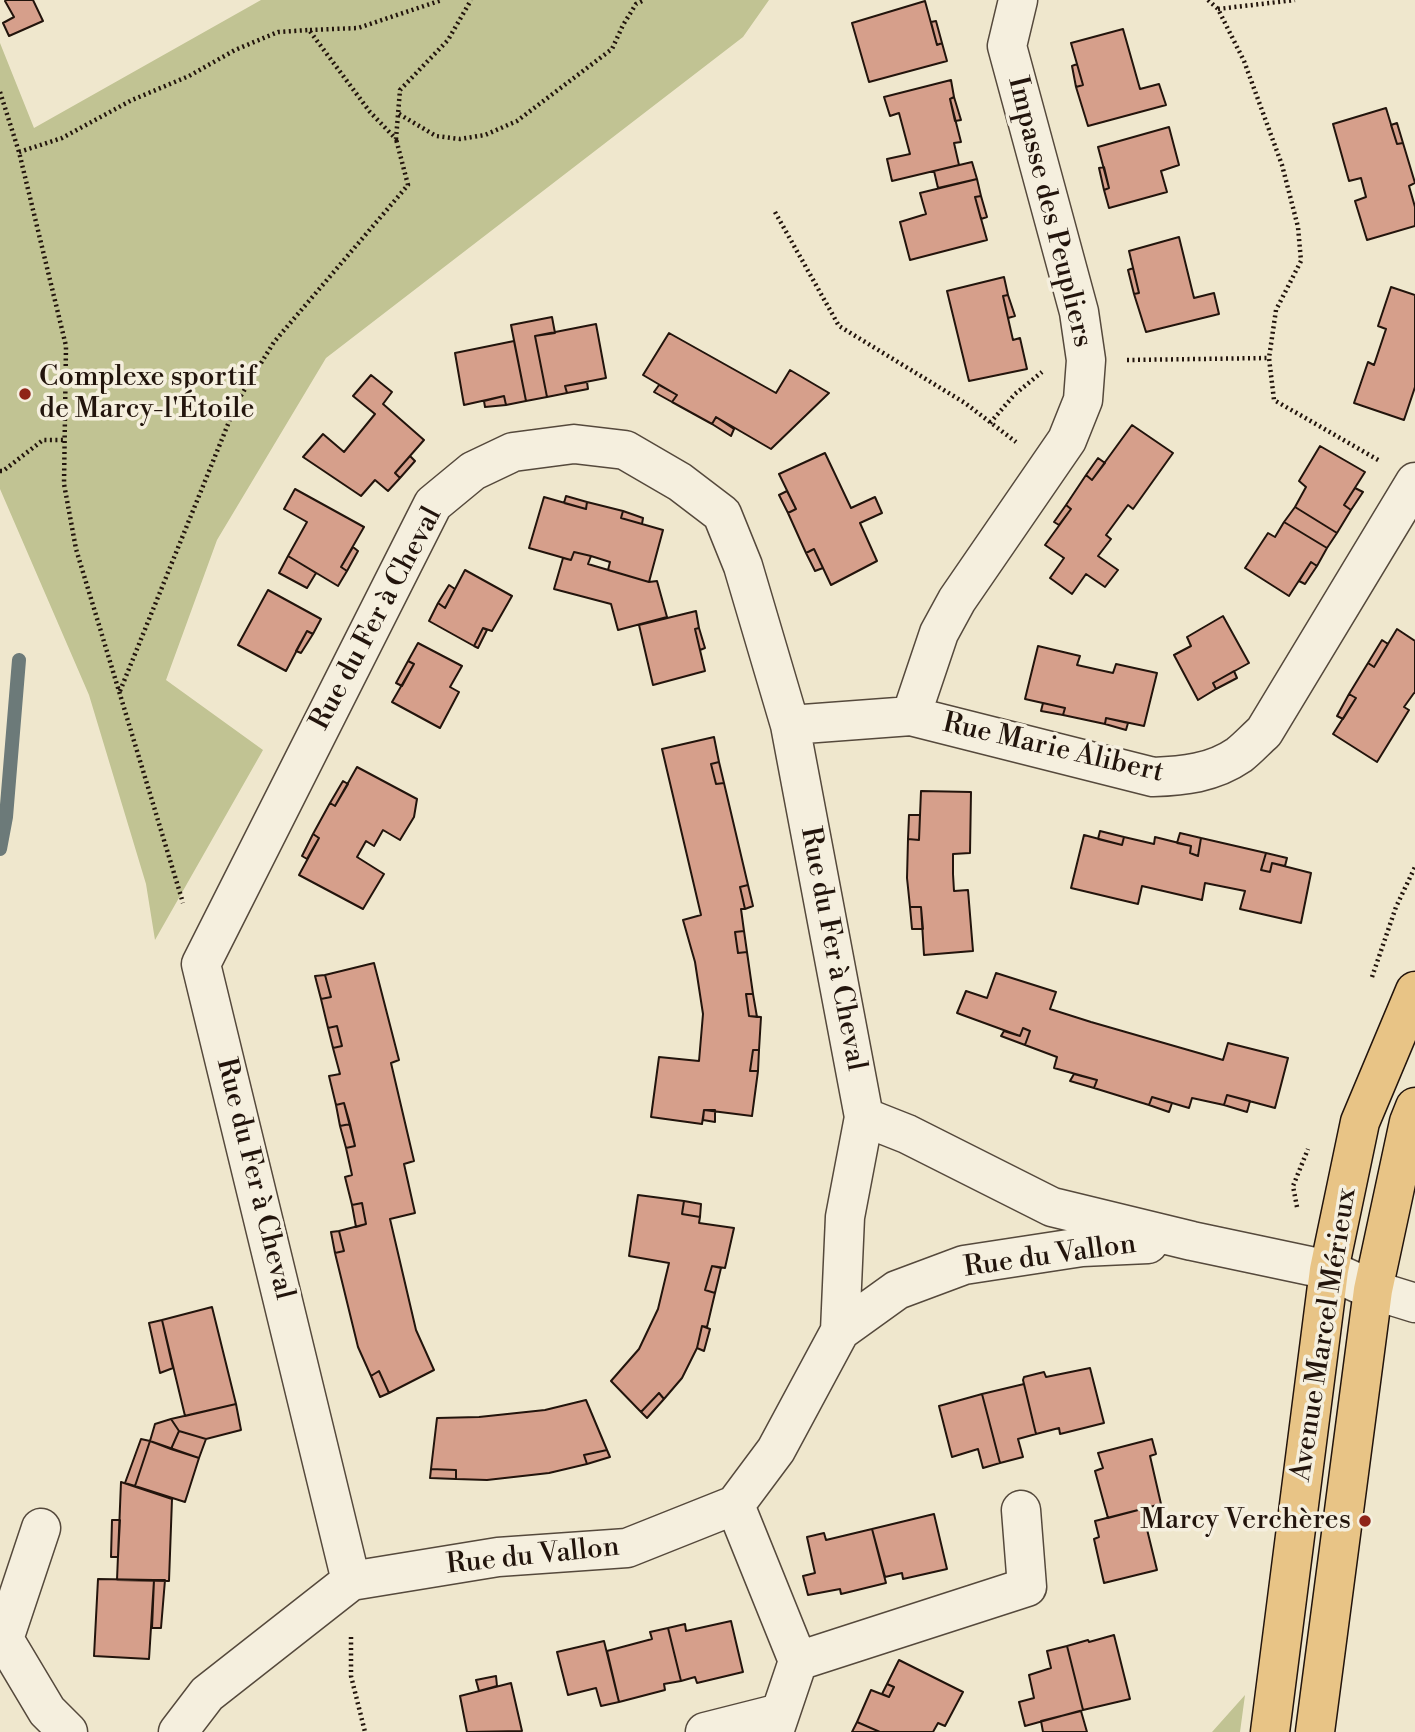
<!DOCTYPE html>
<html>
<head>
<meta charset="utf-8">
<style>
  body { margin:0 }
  canvas { display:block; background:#efe7cd }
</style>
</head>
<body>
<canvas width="1415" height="1732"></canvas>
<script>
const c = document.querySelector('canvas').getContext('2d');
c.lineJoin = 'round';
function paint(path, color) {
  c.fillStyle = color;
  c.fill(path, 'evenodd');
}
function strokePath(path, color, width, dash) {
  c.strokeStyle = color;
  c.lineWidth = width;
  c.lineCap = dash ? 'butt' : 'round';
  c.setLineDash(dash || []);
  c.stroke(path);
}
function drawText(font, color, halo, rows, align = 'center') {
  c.font = font + ' "Libre Bodoni",serif';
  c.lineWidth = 7;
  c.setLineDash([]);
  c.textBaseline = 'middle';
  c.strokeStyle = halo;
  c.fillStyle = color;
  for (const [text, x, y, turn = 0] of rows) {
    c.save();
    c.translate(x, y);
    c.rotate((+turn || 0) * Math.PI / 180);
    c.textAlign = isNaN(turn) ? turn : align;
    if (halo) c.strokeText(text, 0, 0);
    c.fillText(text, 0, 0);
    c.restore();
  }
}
paint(new Path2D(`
  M261,0H769L743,37L326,358L217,540L166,680L263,750L155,940L146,884L89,695L0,489V43L34,128Z
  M1245,1695L1240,1732H1212Z`), '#c1c393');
strokePath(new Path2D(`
  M0,849L6,817L19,660`), '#6c7a79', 14);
const building = new Path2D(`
  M7,0H33L43,21L9,36L3,23L14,17L5,1Z
  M925,1L937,45L942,43L947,61L869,82L852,23Z
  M936,21L942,43L937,45L931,22Z
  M1123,29L1140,89L1159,84L1166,105L1088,126L1076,87L1083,85L1071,43Z
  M1077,64L1083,85L1076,87L1072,66Z
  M951,80L954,97L950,99L961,142L954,143L959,165L892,181L887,159L910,154L899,113L890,116L884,97Z
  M954,97L961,120L955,121L950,99Z
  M1386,108L1397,144L1403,143L1415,183L1409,186L1415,207V226L1367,240L1355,201L1366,197L1361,178L1349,181L1333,124Z
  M1397,123L1403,143L1397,144L1391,125Z
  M1169,127L1179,165L1161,171L1167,192L1109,208L1104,190L1109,188L1098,147Z
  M972,162L977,179L938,188L934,171Z
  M1104,167L1109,188L1104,190L1099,168Z
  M977,179L981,196L975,197L987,240L910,260L900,222L926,214L920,193Z
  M981,196L987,217L981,219L975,197Z
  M1179,237L1194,298L1214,293L1219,314L1146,332L1134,294L1139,293L1129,251Z
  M1133,268L1139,293L1134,294L1128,270Z
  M1004,277L1008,295L1003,296L1013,340L1020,338L1027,369L969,381L947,291Z
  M1391,287L1415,295V387L1404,420L1354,403L1368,362L1374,365L1386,329L1378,326Z
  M1008,295L1015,316L1008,318L1003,296Z
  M552,317L555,333L535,336L547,397L526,401L511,325Z
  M596,324L606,378L565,386L567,393L547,397L535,336Z
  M669,333L776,393L790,370L829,393L771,449L716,417L712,424L672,402L677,395L643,375Z
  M514,341L526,401L506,405L504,396L464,405L455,353Z
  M371,375L392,392L383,404L424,440L395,473L400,478L388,491L375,480L361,496L303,457L323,434L344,452L375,414L353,396Z
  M587,382L588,389L567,393L565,386Z
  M659,385L677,395L672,402L654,392Z
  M504,396L506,405L485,407L484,401Z
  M716,417L734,429L731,436L712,424Z
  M1132,425L1173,453L1133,509L1128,505L1106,535L1111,539L1098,556L1118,570L1105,587L1086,574L1072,594L1050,578L1064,558L1045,545L1071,509L1066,505L1086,475L1092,480Z
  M1320,446L1365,472L1344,505L1351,510L1337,533L1295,507L1306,487L1299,481Z
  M825,453L851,508L875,497L882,513L860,523L877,561L831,585L814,549L806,553L788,513L796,509L779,474Z
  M410,456L415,461L400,478L395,473Z
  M1098,458L1105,463L1092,480L1086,475Z
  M1355,488L1363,492L1351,510L1344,505Z
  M295,489L364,527L341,567L347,571L338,586L288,556L307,522L284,509Z
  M787,491L796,509L788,513L779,495Z
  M566,496L587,502L586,509L564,503Z
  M544,497L586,509L587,502L623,511L621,518L663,530L649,582L608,570L610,562L591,556L574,552L571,560L529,548Z
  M1066,505L1071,509L1059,525L1054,522Z
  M1295,507L1337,533L1327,548L1284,522Z
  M623,511L643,518L642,524L621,518Z
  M1284,522L1327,548L1317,566L1311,562L1289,596L1245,568L1268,533L1275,537Z
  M353,547L358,551L347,571L341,567Z
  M814,549L823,568L815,571L806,553Z
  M574,552L591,556L588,564L649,582L657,581L667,617L618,630L611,604L554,589L563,558L571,560Z
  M288,556L316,573L307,588L279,573Z
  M1311,562L1317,566L1305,584L1299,581Z
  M465,570L512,596L492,631L483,628L474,646L429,621L438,603L445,608Z
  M449,585L455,589L445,608L438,603Z
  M268,590L321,619L313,634L307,631L286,671L238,645Z
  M696,611L699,628L695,629L705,671L653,685L639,625Z
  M1223,616L1249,663L1213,683L1216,689L1198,700L1174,655L1191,646L1187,637Z
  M483,628L487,630L478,648L474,646Z
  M699,628L705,648L700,650L695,629Z
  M1397,629L1415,641V693H1414L1404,707L1409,710L1377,762L1333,734L1356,698L1349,694L1368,663L1374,667Z
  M307,631L313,634L301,653L296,651Z
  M1382,640L1388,644L1374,667L1368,663Z
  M418,643L462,666L450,687L459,692L440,728L392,702L414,664L408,661Z
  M1038,646L1080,656L1077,665L1113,673L1116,664L1157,673L1144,726L1106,718L1105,724L1063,715L1065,708L1025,699Z
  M408,661L414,664L402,686L396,683Z
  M1234,671L1237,678L1216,689L1213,683Z
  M1349,694L1356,698L1343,719L1337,716Z
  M1043,703L1065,708L1063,715L1041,711Z
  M1106,718L1128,723L1126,730L1105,724Z
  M714,737L719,762L711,764L716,784L724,783L748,885L740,887L745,909H741L744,931L735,932L738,953L747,952L753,994H746L749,1016L761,1017L759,1050H753L750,1071H758L752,1116L704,1110L702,1124L651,1117L659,1057L699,1061L703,1014L695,962L683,920L701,915L662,749Z
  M719,762L724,783L716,784L711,764Z
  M357,767L417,799L414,817L400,840L383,830L374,846L366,841L357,857L384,874L363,909L299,875L319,838L313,834L330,803L335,806Z
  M343,781L348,784L335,806L330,803Z
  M921,791L971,792L970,853L953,854V874L954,891L968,890L973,951L924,955L921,907H910L907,878L908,839L919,840Z
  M909,815H920L919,840L908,839Z
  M1100,831L1124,837L1122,845L1098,839Z
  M1180,833L1201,838L1198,856L1190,853L1191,846L1177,843Z
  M313,834L319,838L307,859L302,856Z
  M1084,835L1122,845L1124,837L1154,844L1155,837L1191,846L1190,853L1198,856L1201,838L1266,853L1261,870L1270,872L1272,863L1311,873L1301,923L1240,909L1245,891L1205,883L1202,900L1142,886L1138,904L1071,888Z
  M1266,853L1287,858L1285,866L1272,863L1270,872L1261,870Z
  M748,885L753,906L745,909L740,887Z
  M910,907H921L923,929H912Z
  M744,931L747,952L738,953L735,932Z
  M374,963L399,1060L391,1063L414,1161L404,1164L415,1213L390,1219L416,1330L434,1370L389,1393L379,1371L371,1376L358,1347L335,1253L344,1251L339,1231L366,1224L362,1203L352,1205L345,1177L352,1175L346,1148L355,1146L344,1103L336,1105L329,1076L340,1074L333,1048L342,1046L337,1026L328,1028L321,999L331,997L325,975Z
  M996,973L1056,992L1050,1009L1091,1022L1223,1060L1228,1043L1288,1058L1275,1108L1227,1095L1224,1105L1192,1098L1189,1108L1152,1097L1149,1105L1094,1088L1097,1080L1054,1068L1057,1057L1025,1045L1030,1031L1023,1028L1020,1036L957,1013L966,991L987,998Z
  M325,975L331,997L321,999L315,976Z
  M746,994H753L757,1017L749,1016Z
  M337,1026L342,1046L333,1048L328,1028Z
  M1023,1028L1030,1031L1025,1045L1001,1036L1004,1031L1020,1036Z
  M753,1050H759L758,1071H750Z
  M1074,1074L1097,1080L1094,1088L1070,1081Z
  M1227,1095L1250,1101L1247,1112L1224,1105Z
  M1152,1097L1172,1103L1169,1112L1149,1105Z
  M344,1103L350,1124L340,1126L336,1105Z
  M704,1110H715V1122L703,1120Z
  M350,1124L355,1146L346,1148L340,1126Z
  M638,1195L684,1201L682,1214L700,1217L699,1223L734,1228L725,1268L712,1266L705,1290L715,1293L707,1327L702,1326L697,1348L682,1378L664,1399L659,1393L641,1412L611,1381L639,1349L658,1309L669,1263L629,1256Z
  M684,1201L701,1204L700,1217L682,1214Z
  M362,1203L366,1224L356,1227L352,1205Z
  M339,1231L344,1251L335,1253L331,1232Z
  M712,1266L721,1268L715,1293L705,1290Z
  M212,1307L236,1404L185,1416L162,1320Z
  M162,1320L173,1368L160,1373L149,1323Z
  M702,1326L710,1329L704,1351L697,1348Z
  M1090,1368L1104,1423L1060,1434L1059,1428L1036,1434L1023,1380L1024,1377L1044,1372L1046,1377Z
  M379,1371L389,1393L380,1397L371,1376Z
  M1024,1384L1036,1434L1018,1439L1023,1457L1000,1463L982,1394Z
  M659,1393L664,1399L647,1418L641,1412Z
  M982,1394L1000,1463L983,1468L978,1449L952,1457L939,1406Z
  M586,1400L607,1450L584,1455L587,1464L549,1473L487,1480L456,1479V1470L431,1469L437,1418L479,1417L545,1410Z
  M236,1404L241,1430L206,1439L179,1431L171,1419Z
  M171,1419L179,1431L171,1449L150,1441L155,1424Z
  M179,1431L206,1439L199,1458L171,1449Z
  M141,1439L150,1441L135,1486L125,1483Z
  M1152,1439L1156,1454L1150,1456L1161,1504L1108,1518L1095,1471L1103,1468L1098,1453Z
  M150,1441L199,1458L185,1502L135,1486Z
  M607,1450L610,1457L587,1464L584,1455Z
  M431,1469L456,1470V1479L430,1478Z
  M121,1482L172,1499L169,1581L117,1580Z
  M1142,1509L1157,1570L1104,1583L1094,1539L1099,1537L1095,1521Z
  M934,1514L947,1569L903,1579L902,1573L885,1577L872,1529Z
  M112,1520H120L118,1557H111Z
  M872,1529L886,1583L841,1594L840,1589L808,1595L803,1576L815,1573L807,1537L824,1533L826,1540Z
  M98,1579L154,1580L149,1659L94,1656Z
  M154,1580H165L161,1628H152Z
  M731,1621L743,1672L697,1683L695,1677L681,1681L668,1628L685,1624L686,1631Z
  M668,1628L681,1681L664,1684L665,1690L619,1702L607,1651L652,1639L650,1632Z
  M1114,1635L1130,1699L1083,1710L1067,1646L1088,1640L1089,1642Z
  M604,1641L619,1702L601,1706L596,1688L568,1695L557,1652Z
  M1067,1646L1083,1710L1025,1726L1019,1702L1034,1698L1029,1675L1051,1668L1047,1651Z
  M899,1660L963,1692L945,1726L938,1723L933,1732H880L857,1722L871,1690L889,1697L894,1687L887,1684Z
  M496,1676L497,1686L479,1691L476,1680Z
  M511,1683L522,1731L467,1732L460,1696Z
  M887,1684L894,1687L889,1697L882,1694Z
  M1081,1711L1087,1732H1043L1041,1721Z
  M857,1722L880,1732H852Z`);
paint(building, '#d69f8b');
strokePath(building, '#22140c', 2);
const minor = new Path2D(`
  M911,716L939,633L957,600L1067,440L1083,400L1086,360L1079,312L1007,46L1018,0
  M790,725L911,716L1153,777C1183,776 1213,773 1239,755C1248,748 1256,739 1264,732L1415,482
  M864,1117L907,1134L1052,1207L1192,1241L1329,1270L1373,1290L1415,1303
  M840,1331L897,1290L964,1265L1082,1247L1148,1244
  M735,1505L798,1661L774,1732
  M41,1528L4,1639L47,1711L68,1732
  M798,1661L1027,1587L1021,1510
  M178,1732L207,1694L351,1581L498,1557L627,1548L735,1505L776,1450L840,1331L845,1217L864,1117L790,725L743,566L722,514L680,482L625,450L574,444L513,452L473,471L433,504L201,964L351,1581
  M705,1732L780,1713`);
const major = new Path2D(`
  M1270,1732L1329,1270L1360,1122L1415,991
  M1315,1732L1373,1290L1409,1122L1415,1107`);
strokePath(minor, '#55493c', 41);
strokePath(major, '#22140c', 41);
strokePath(new Path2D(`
  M1208,0L1218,9L1244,61L1282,165L1298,227L1301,261L1276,310L1269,358L1274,400L1380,461
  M1218,9L1295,0
  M310,30L358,28L442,0
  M0,92L19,152L66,346L64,484L76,549L183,903
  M399,114L436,136L460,139L485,135L517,121L612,49L623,25L636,4L644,0
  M19,152L62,138L132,100L189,76L235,50L278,32L309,30L370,112L396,139L400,90L448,40L471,0
  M775,212L839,326L965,403L1016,442
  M1127,360L1269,358
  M990,423L1015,394L1042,372
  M0,471H3L43,440H65
  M120,691L237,402L274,342L408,185L396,139
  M1372,977L1396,907L1415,867
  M1297,1207L1293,1186L1308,1149
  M351,1637V1676L365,1732`), '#22140c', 4.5, [2, 3.5]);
strokePath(minor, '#f5efde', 38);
strokePath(major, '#e8c486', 38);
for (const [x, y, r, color] of [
  [25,394,7,"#8f2418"],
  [1365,1521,7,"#8f2418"]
]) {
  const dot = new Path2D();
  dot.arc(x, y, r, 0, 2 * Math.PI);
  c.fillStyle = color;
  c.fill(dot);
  strokePath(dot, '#f5efde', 2.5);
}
drawText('28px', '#22140c', '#f5efde', [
  ["Impasse des Peupliers",1049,212,76],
  ["Rue du Fer à Cheval",377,619,-62],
  ["Rue Marie Alibert",1053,749,13],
  ["Rue du Fer à Cheval",832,949,79],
  ["Rue du Fer à Cheval",254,1179,76],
  ["Rue du Vallon",1050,1257,-8],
  ["Avenue Marcel Mérieux",1325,1335,-81],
  ["Rue du Vallon",533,1557,-6]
]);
drawText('28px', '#22140c', '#f5efde', [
  ["Complexe sportif",39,378],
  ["de Marcy-l'Étoile",39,410],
  ["Marcy Verchères",1351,1521,"right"]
], 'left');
</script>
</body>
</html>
